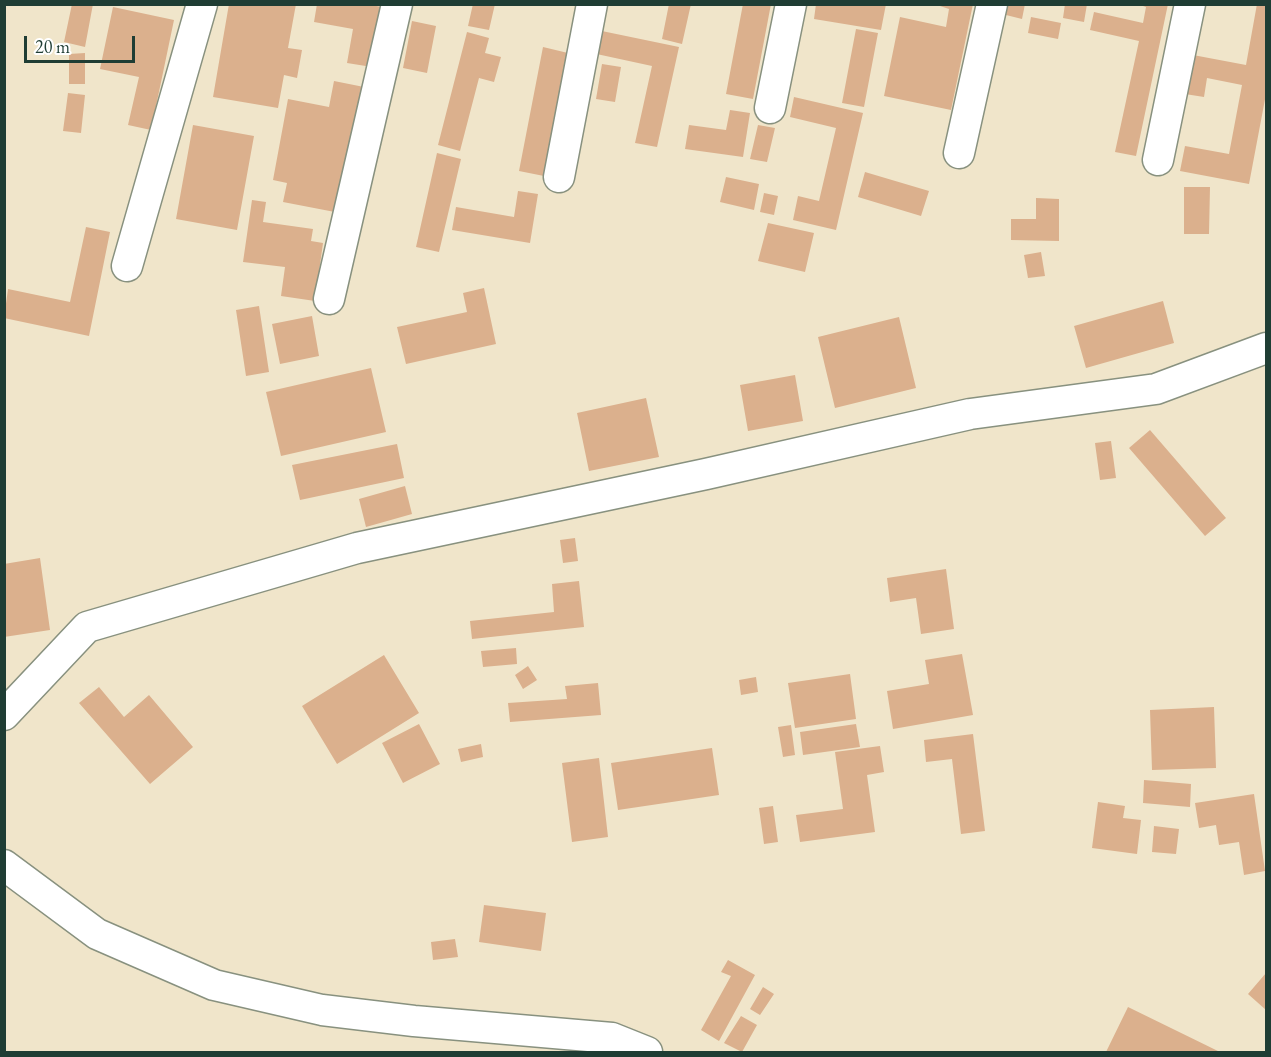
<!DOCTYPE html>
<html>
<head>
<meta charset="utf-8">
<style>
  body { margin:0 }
  #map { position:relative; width:1271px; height:1057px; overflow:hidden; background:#f0e5ca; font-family:"EB Garamond",serif }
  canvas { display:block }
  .frame { position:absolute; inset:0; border:6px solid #1f3d34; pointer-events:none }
  .scale { position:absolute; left:24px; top:36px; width:111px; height:27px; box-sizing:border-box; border:3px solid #1f3d34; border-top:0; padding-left:8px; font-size:18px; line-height:21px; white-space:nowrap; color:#1f3d34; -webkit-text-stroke:4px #fff; paint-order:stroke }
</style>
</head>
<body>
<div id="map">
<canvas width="1271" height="1057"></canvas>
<div class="frame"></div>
<div class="scale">20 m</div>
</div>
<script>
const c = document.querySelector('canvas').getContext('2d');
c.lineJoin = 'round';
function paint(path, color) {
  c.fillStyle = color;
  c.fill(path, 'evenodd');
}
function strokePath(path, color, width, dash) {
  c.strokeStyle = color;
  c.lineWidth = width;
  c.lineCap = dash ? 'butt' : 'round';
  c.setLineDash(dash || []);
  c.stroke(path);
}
paint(new Path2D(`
  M72,4H93L85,47L64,42Z
  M229,4H296L288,48L302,50L297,78L284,75L278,108L213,97Z
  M317,4H365L382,7L372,67L347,63L353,29L314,22Z
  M473,4H495L489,30L468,26Z
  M669,4H691L682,44L662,39Z
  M743,4H771L753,99L726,94Z
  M816,4H886L881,30L814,19Z
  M934,4H973L951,110L884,96L900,17L946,27L949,9Z
  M1008,4H1025L1022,19L1006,15Z
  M1065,4H1087L1084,22L1063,18Z
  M1137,4H1168L1136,156L1115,152L1139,41L1090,30L1094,12L1143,23L1146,7Z
  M1257,4H1266V94L1249,184L1180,171L1185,146L1229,154L1242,85L1207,78L1204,97L1185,94L1193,55L1246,65Z
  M113,7L174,20L151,130L128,125L139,77L100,69Z
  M1031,17L1061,23L1058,39L1028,33Z
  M412,21L436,26L427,73L403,68Z
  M856,29L878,33L864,107L842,103Z
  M597,30L679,47L657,147L635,143L652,66L592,53Z
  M467,32L489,38L485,53L501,57L494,82L479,78L460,151L438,145Z
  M543,47L568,53L544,176L519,171Z
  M85,53V84H69V54Z
  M602,64L621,67L615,102L596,99Z
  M334,81L364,87L340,213L283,202L287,183L273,180L288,99L329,107Z
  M68,93L85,95L81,133L63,131Z
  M794,97L863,113L836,230L793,220L798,196L819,201L836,128L790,117Z
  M730,110L750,113L743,157L685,149L689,125L726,130Z
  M193,125L254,136L237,230L176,219Z
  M758,125L775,128L767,162L750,159Z
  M437,153L461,159L439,252L416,247Z
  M865,172L929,191L921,216L858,197Z
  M726,177L759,184L754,210L720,202Z
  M1184,187H1210L1209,234H1184Z
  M518,191L538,194L530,243L452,230L456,207L514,217Z
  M764,193L778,196L774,215L760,212Z
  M1036,198L1059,199V241L1011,240V219H1036Z
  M252,200L266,202L263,222L313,229L311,241L323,243L315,301L281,296L285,267L243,262Z
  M768,223L814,233L805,272L758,261Z
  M86,227L110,232L89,336L4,318L8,289L70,302Z
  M1041,252L1045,276L1028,278L1024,255Z
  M484,288L496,344L406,364L397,327L467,312L463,293Z
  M1163,301L1174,343L1086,368L1074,326Z
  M259,306L269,372L246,376L236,310Z
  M312,316L319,356L280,364L272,324Z
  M899,317L916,388L835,408L818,337Z
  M371,368L386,432L281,456L266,392Z
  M795,375L803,421L748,431L740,385Z
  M646,398L659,457L589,471L577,413Z
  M1150,430L1226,518L1205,536L1129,448Z
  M1111,441L1116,478L1100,480L1095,443Z
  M397,444L404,478L300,500L292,465Z
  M405,486L412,514L366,527L359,499Z
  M575,538L578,561L563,563L560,540Z
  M40,558L50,630L4,637V564Z
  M946,569L954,629L921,634L916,598L890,602L887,578Z
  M579,581L584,627L472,639L470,621L554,612L552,584Z
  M516,648L517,664L483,667L481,651Z
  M962,654L973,715L893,729L887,691L929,684L925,660Z
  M384,655L419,713L337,764L302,706Z
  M528,666L537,680L523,689L515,675Z
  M850,674L856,719L795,728L788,683Z
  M756,677L758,692L741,695L739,680Z
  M598,683L601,715L510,722L508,703L567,699L565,686Z
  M99,687L124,717L149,695L193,747L150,784L79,703Z
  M1214,707L1216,768L1152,770L1150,710Z
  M419,724L440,764L403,783L382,743Z
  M856,724L860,747L803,755L800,732Z
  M791,725L795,755L783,757L778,727Z
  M973,734L985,831L961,834L952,759L926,762L924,740Z
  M481,744L483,757L461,762L458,749Z
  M880,746L884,772L867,775L875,832L800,842L796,815L843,809L835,752Z
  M712,748L719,795L618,810L611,763Z
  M599,758L608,837L572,842L562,763Z
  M1144,780L1191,784L1190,807L1143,803Z
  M1254,794L1265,871L1244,875L1239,842L1219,845L1216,825L1199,828L1195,803Z
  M1098,802L1125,806L1123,818L1141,820L1137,854L1092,848Z
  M773,806L778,842L764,844L759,808Z
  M1154,826L1179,829L1176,854L1152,852Z
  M484,905L546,913L541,951L479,942Z
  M455,939L458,957L433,960L431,942Z
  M728,960L755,975L719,1041L701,1030L731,976L721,972Z
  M1266,973V1010L1248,994Z
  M763,987L774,994L760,1015L750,1009Z
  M1128,1007L1220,1052H1106Z
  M741,1016L757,1025L742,1052L724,1043Z`), '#dbb08d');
const minor = new Path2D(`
  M770,108L791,4
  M959,153L992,4
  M1158,160L1190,4
  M559,177L592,4
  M127,266L202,4
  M329,299L397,4
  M4,715L87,627L357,548L706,474L970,414L1156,389L1266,348
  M4,865L97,934L214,985L322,1010L414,1021L612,1038L647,1052`);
strokePath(minor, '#88917f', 33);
strokePath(minor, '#fff', 30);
</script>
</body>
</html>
